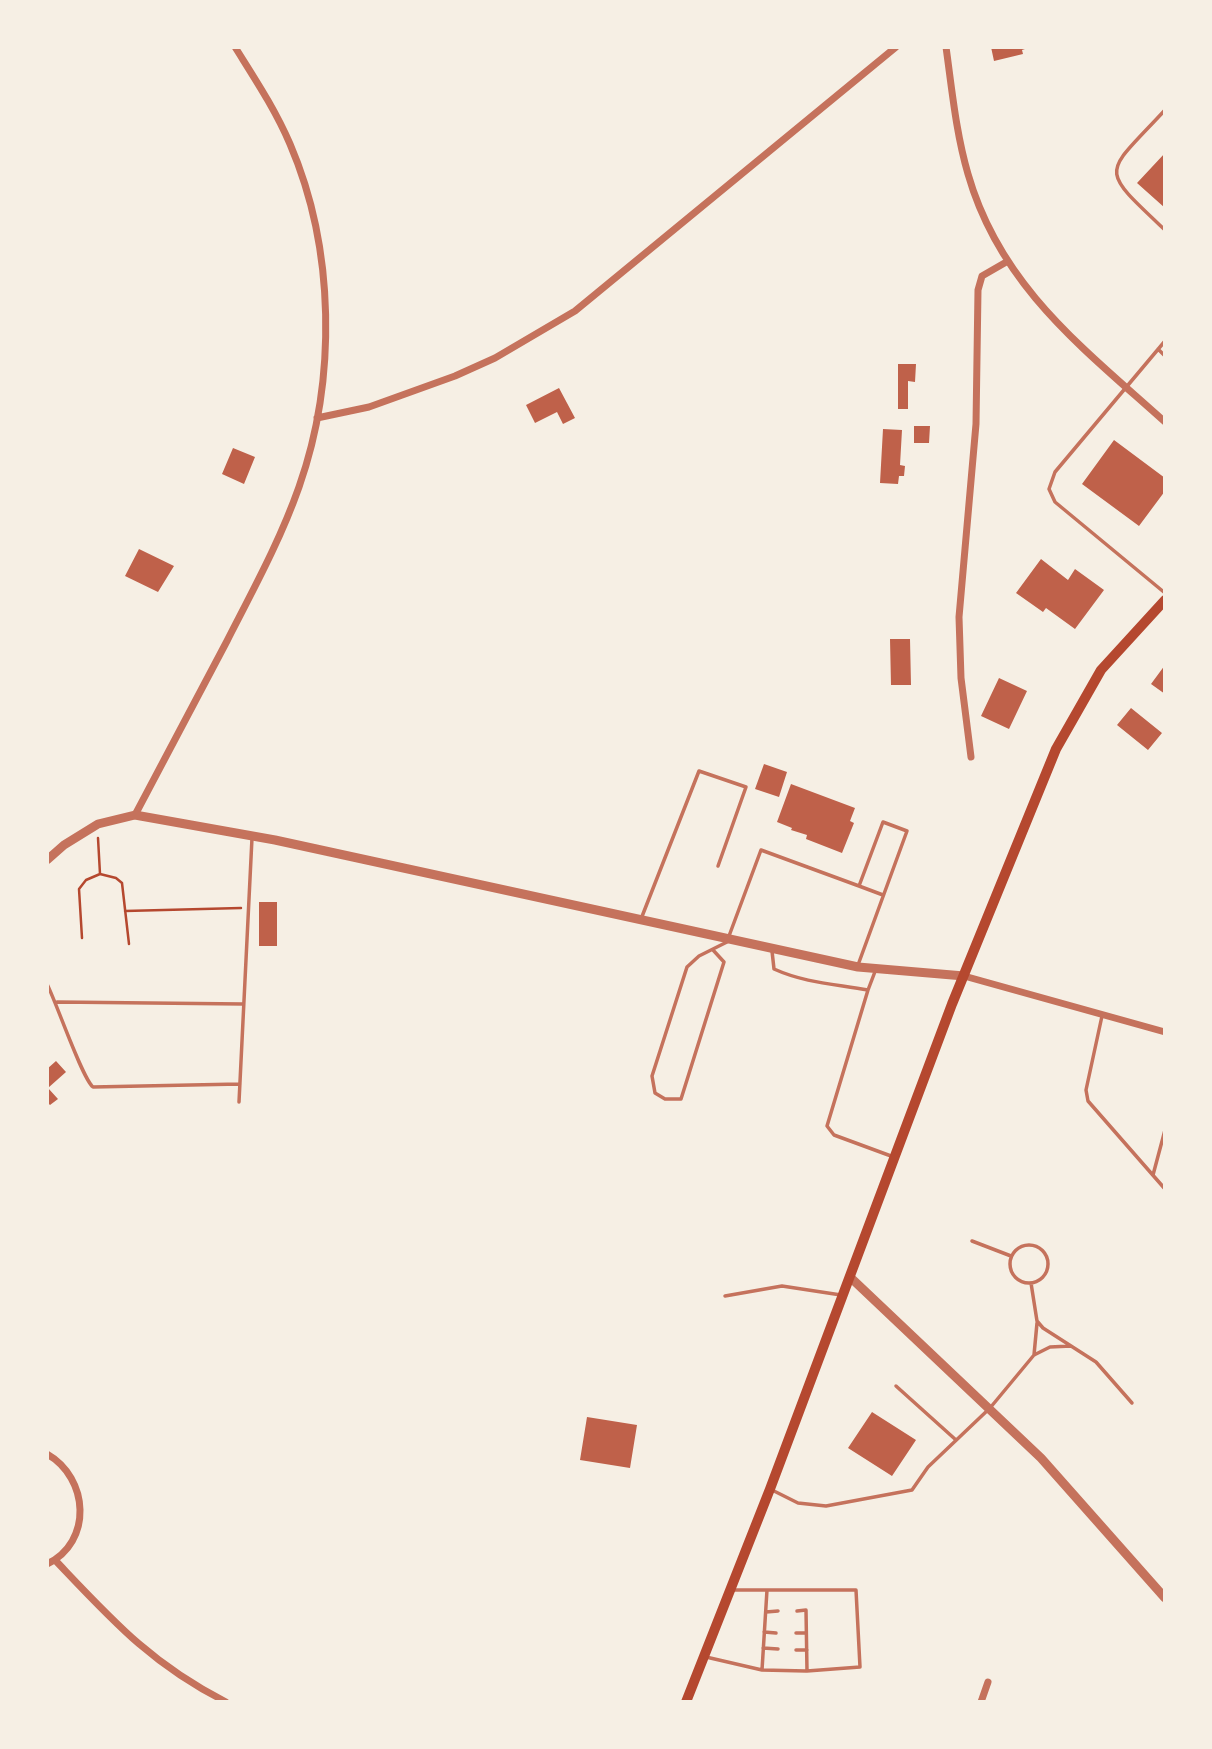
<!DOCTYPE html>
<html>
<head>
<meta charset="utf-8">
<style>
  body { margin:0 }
  #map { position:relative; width:1212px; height:1749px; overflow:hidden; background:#f6efe4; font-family:"Noto Sans",sans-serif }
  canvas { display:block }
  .frame { position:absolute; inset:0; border:49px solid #f6efe4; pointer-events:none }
</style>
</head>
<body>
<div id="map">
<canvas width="1212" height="1749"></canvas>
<div class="frame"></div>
</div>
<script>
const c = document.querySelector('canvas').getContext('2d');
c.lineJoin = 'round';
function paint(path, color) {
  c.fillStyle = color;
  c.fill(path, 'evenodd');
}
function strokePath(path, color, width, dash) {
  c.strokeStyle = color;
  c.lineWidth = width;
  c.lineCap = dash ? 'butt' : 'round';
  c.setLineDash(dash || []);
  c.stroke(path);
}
paint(new Path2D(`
  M991,47H1028V48L1022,50L1023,54L994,61Z
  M1165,153V208L1137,183Z
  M898,364H916L915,382L908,381V409H898Z
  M559,388L575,418L563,424L557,412L535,423L526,405Z
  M914,426H930L929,443H914Z
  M883,429L902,430L900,465L905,466L904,476H899L898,484L880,483Z
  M1114,440L1165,478V491L1139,526L1082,484Z
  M233,448L255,457L244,484L222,474Z
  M139,549L174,566L158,592L125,576Z
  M1041,559L1068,580L1075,569L1104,590L1075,629L1046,608L1043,612L1016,593Z
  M890,639H910L911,685H891Z
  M1165,665V694L1151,684Z
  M999,678L1027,691L1009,729L981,716Z
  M1131,708L1162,733L1148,750L1117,725Z
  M764,764L787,772L779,797L755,789Z
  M791,784L855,808L850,821L854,823L842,853L806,839L807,835L791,830L792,828L777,822Z
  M259,902H277V946H259Z
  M56,1061L66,1072L48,1088L58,1099L50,1105L47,1102V1069Z
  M872,1412L916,1440L892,1476L848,1448Z
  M587,1417L637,1425L630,1468L580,1460Z`), '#bf614a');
strokePath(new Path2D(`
  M98,838L100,874
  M125,911L241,908
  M82,938L79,889L86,880L100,874L116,878L122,883L129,944`), '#b5482f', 2.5);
strokePath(new Path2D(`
  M1165,110C1104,176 1097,166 1165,230
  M1165,341L1055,472L1049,489L1055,502L1165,593
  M1158,349L1165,356
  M859,886L883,895
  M641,919L699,771L746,787L718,866
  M729,936L761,850L859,886L883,822L907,831L858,965
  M713,950L724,962L681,1099H665L655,1093L652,1076L687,967L699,956L729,941
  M772,951L774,969C805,983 835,984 868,990L876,969
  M47,984C57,1004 82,1078 93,1087L240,1084
  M868,990L827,1126L834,1135L891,1156
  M57,1002L243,1004
  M1102,1016L1086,1090L1088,1101L1165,1189
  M239,1102L252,838
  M1153,1175L1165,1130
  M972,1241L1011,1256
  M1010 1264a19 19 0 1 1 38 0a19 19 0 1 1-38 0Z
  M1031,1283L1037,1321L1043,1328L1096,1362L1132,1403
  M725,1296L782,1286L841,1295
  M1034,1355L1037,1323
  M896,1386L956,1440
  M772,1490L798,1503L826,1506L912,1490L928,1467L990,1408L1034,1355L1050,1347L1071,1346
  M732,1590H856L860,1667L807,1671L806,1610L797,1611
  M766,1612L778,1611
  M764,1632L776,1633
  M796,1633H806
  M763,1648L778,1649
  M796,1650H807
  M706,1657L762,1670L767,1590
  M762,1670L806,1671`), '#c5725c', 3.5);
strokePath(new Path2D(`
  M946,47C952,90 956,133 968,174C1000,286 1083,348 1165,422
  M317,418L369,407L455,376L495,358L575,311L896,47
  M971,757L961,678L959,617L976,424L978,290L982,276L1008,261
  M135,815C166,757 196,699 227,641C253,590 280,541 299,487C337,379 335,249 290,144C275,109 255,79 235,47
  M964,976L1165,1032
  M47,1454C89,1478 93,1542 47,1564
  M55,1560C112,1620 151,1664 226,1702
  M981,1702L988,1682`), '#c5725c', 7);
strokePath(new Path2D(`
  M47,860L64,845L98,824L135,815L275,840L858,967L964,976
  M850,1277L1041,1458L1165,1598`), '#c5725c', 9);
strokePath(new Path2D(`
  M686,1702L770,1489L952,1004L1056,749L1101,670L1165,600`), '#b5482f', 10);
</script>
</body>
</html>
